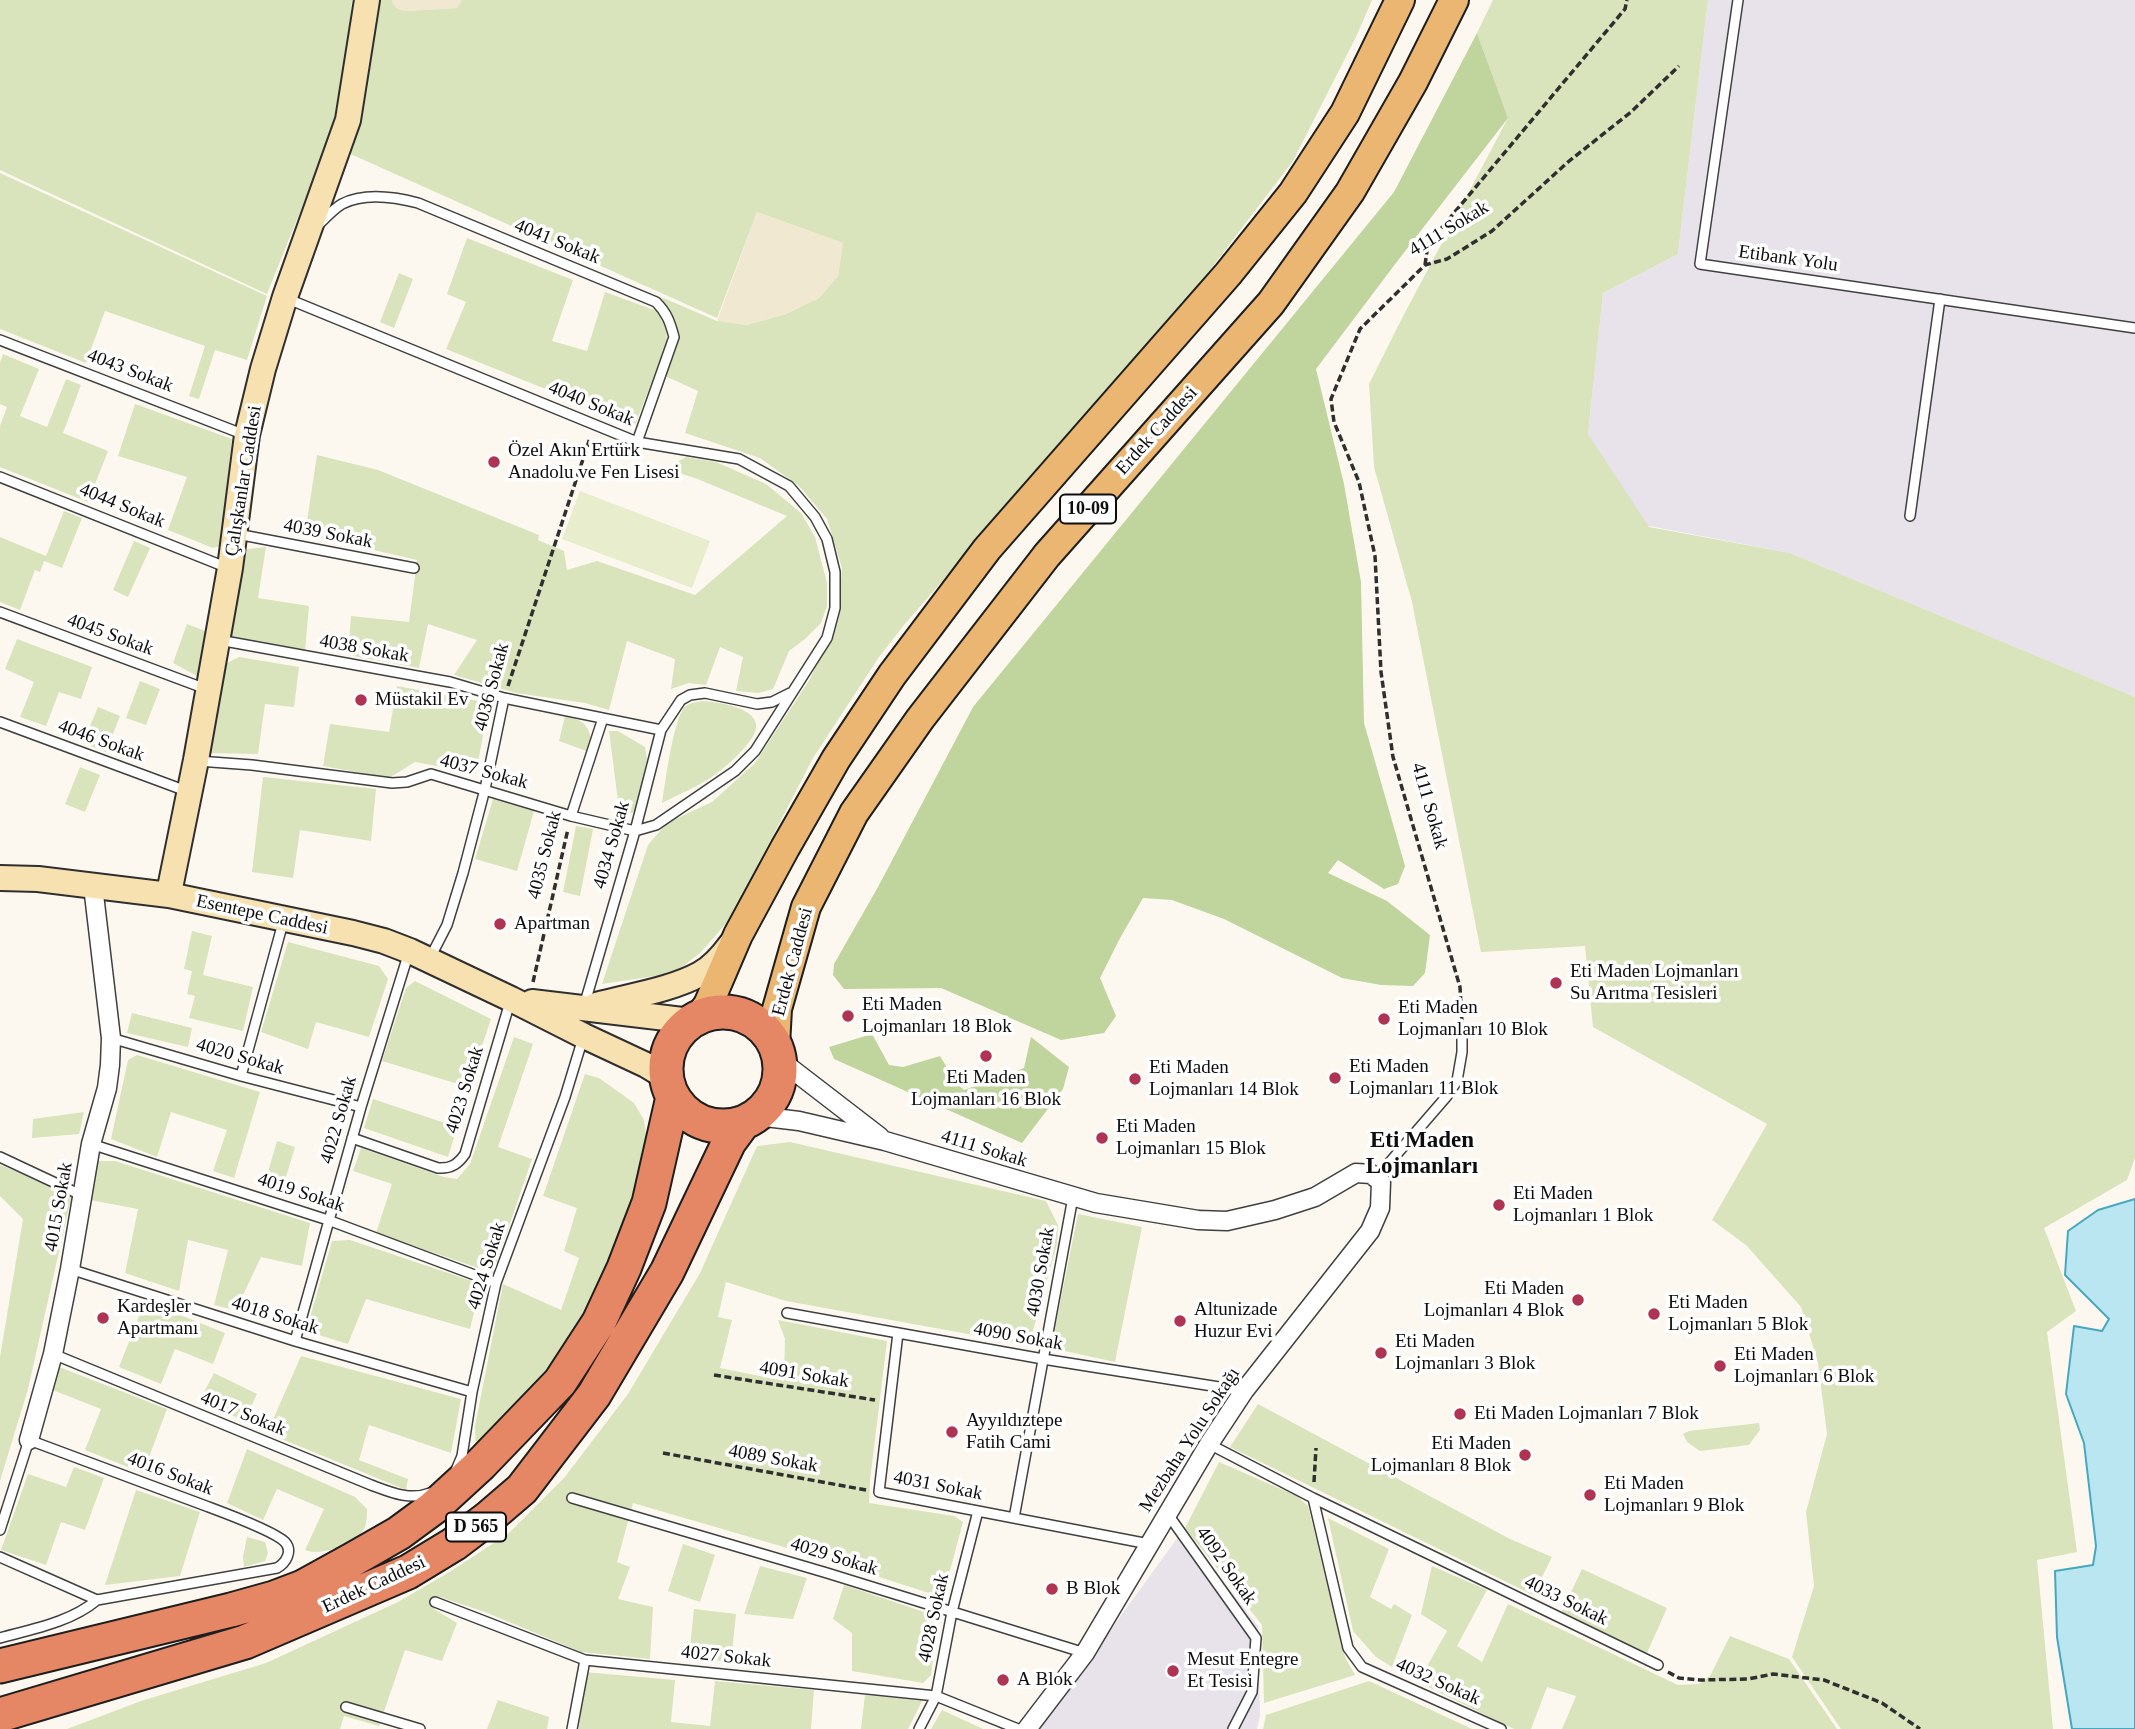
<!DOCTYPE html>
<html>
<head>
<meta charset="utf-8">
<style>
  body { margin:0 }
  canvas { display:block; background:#fdf8ef }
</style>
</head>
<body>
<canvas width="2135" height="1729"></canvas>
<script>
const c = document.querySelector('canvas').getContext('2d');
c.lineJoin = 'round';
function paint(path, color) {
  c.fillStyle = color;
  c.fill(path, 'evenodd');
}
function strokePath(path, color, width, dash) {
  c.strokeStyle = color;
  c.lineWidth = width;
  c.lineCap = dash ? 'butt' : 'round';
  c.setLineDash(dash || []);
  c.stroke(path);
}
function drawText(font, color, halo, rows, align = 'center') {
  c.font = font + ' "Times New Roman",serif';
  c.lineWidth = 7;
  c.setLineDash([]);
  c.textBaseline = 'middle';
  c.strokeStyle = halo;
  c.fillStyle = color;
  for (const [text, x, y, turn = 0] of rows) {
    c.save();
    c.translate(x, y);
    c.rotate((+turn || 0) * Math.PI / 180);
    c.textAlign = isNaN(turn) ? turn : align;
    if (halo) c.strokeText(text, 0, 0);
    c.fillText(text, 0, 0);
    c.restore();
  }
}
paint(new Path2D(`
  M1708,0H2135V697L1790,553L1639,524L1588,434L1603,293L1678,254Z
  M1183,1530L1258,1626L1260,1716L1257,1729H1039Z`), '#e8e2eb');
paint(new Path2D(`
  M392,0H462L457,8L406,11L398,10L392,4Z
  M757,212L843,243L838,276L819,298L786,314L747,325L717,321Z`), '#f1e8d1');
paint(new Path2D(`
  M0,0H352L347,50L337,111L327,145L267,294L0,170Z
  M374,0H392C393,8 399,10 406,11L457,8L462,0H1372L1357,35L1293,161L1187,300L904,625L879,657L813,758L730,919L701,952L675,973L602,984L648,845L667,823L712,802L755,763L810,679L838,618L842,568L827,519L799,486L760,458L685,433L698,391L665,376C680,338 684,333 661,297L717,321L747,325L786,314L819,298L838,276L843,243L757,212L717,318L346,152Z
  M1493,0H1708L1678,254L1603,293L1588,434L1649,527L1790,553L2135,697V1158L2127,1180L2044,1228L2076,1311L2047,1332L2077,1552L2037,1560L2053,1729H1841L1792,1657L1814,1586L1806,1512L1827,1434L1818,1363L1801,1307L1746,1245L1712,1220L1767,1124L1593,1027L1585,946L1481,952L1412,602L1374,467L1369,384L1399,324L1508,118L1477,33Z
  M0,173L267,296L247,360L215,350L199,399L189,396L205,346L105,311L86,363L0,329Z
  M467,238L573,280L552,341L587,351L605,292L657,311L666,323L667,343L635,425L446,349L466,302L447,294Z
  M399,273L413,279L394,328L380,322Z
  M3,354L39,369L20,416L47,427L66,379L81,385L63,433L108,451L88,502L0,467V426L7,407L0,404V363Z
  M135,404L232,439L220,546L213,548L168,530L187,477L118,456Z
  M317,455L378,470L539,535L538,540L564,551L567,570L597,561L695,595L787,516L695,478L665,469L686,457L716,462L766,484L801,513L815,537L827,583V606L821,623L805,639L789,651L773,689L758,693L736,691L743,657L720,647L706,685L689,683L671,689L675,659L627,641L609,710L585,703L516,693L454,675L477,640L428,624L419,668L348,655L351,616L409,622L417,560L305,534Z
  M64,511L82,518L62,568L44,561L40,572L35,570L20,610L0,602V537L46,556Z
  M134,541L150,548L128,597L113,590Z
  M266,547L258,598L309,606L305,651L227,637L240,550Z
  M187,624L205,631L197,676L173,663Z
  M17,639L92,667L81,699L59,692L46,726L20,717L34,682L5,669Z
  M239,657L299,667L294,707L265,704L258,754L209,753L221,666Z
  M140,681L160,689L146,725L126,718Z
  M397,686L489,703L476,773L415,762L389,778L323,766L330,724L389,732Z
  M702,701C716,702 760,707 756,729C753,743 727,766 716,774C700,786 679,794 662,803C665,786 674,713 686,706C690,703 697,702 702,701Z
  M98,707L120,716L106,752L83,743Z
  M565,716C570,718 579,719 583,723C591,730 593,743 589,752L559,741Z
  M609,731H618L645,747L647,760L635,812L627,814L619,809Z
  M80,767L100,775L85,812L65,804Z
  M263,777L376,789L371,841L300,830L293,878L252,872Z
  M493,799L534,811L517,871L475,859Z
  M576,826L593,829L580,896L563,892Z
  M192,931L212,936L203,975L253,987L243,1031L189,1018L195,996L187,994L192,971L184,969Z
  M288,942L379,966L388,979L369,1037L316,1022L308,1049L261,1032Z
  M415,981L491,1019L468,1087L382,1061L406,988Z
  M132,1013L192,1028L188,1047L127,1033Z
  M514,1037L533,1044L498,1147L532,1159L493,1273L376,1233L392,1184L353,1171L361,1148L444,1177L457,1179L470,1164Z
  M137,1055L260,1092L234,1178L213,1171L227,1130L171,1112L157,1157L111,1139L128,1060Z
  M585,1074L599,1078L634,1103L644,1120L646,1134L639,1174L622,1237L594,1301L560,1356L476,1456L475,1426L503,1284L561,1310L579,1258L564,1251L577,1208L543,1196Z
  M373,1099L457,1127L448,1157L364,1128Z
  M84,1112L79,1134L32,1138L33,1119Z
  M277,1141L295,1147L283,1187L265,1182Z
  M790,1142L1046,1201L1058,1225L1057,1244L1029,1345L786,1301L726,1282L718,1317L732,1320L720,1368L784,1381L785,1339L778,1320L887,1341L870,1480L869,1503L954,1516L963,1522L945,1589L935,1595L808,1554L633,1503L617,1562L630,1567L618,1599L653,1607L650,1659L581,1652L485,1612L440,1597L434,1609L457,1623L442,1661L405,1650L379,1726L344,1716L340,1729H67L141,1701L266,1663L398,1602L451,1571L509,1533L564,1478L628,1394L700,1273L757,1146Z
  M97,1161H115L310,1223L302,1266L261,1257L236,1310L214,1305L228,1250L188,1240L179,1291L125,1273L138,1209L90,1200Z
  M0,1165L72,1194L28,1389L0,1481V1357L23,1219L0,1196Z
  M1078,1214L1142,1227L1115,1362L1051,1348Z
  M350,1240L481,1284L470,1329L366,1299L348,1344L306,1331L332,1241Z
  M145,1301L225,1333L213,1364L175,1349L161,1384L119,1367Z
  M301,1356L461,1399L451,1453L369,1425L359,1460L408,1479L406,1490L267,1433Z
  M59,1367L167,1409L143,1473L85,1450L101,1409L50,1389Z
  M214,1373L257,1394L244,1421L200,1400Z
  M1258,1404L1510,1539L1552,1557L1533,1595L1230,1447Z
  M1759,1423L1760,1430L1749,1445L1700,1451L1687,1442L1683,1434L1689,1431Z
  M247,1449L355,1497L367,1509C367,1514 367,1522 365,1527C359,1543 321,1557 305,1550L324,1509L277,1489L263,1520L227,1503Z
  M1219,1462L1297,1496L1308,1506L1345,1657L1355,1675L1264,1703L1262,1625L1185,1528Z
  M74,1467L104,1478L85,1530L61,1522L46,1565L1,1550L28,1474L66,1487Z
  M136,1490L200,1512L180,1576L105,1585Z
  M1328,1518L1389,1549L1370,1597L1391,1609L1394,1604L1412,1615L1392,1667L1376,1657L1353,1631Z
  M247,1537L265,1542L268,1553L265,1561L244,1567L243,1557Z
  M683,1544L715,1555L700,1602L668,1591Z
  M760,1566L807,1578L793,1619L744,1614Z
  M1432,1566L1487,1590L1457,1646L1482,1662L1508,1604L1678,1685L1699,1684L1710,1676L1730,1636L1789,1659L1837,1729H1562L1576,1696L1547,1687L1531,1729H1514L1418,1682L1447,1631L1421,1614Z
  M1582,1569L1667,1608L1647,1653L1561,1613Z
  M844,1585L930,1614L936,1630L931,1675L923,1683L852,1671V1633L833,1619Z
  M694,1609L736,1614L731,1662L689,1657Z
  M584,1672L675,1680L671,1722L710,1726L715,1681L814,1690L811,1729H579Z
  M1369,1681L1472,1729H1263L1266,1715Z
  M865,1695L922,1701L908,1729H861Z
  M498,1700L549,1717L547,1729H487Z
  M942,1710L983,1729H931Z`), '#d9e4bc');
paint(new Path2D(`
  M1477,33L1508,118L1399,259L1316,369L1344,484L1361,582L1364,723L1405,866L1398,884L1384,889L1338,860L1328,873L1387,901L1430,935L1425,973L1413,986L1381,985L1342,978L1224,919L1172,900L1143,898L1119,940L1100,978L1116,1016L1104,1033L1061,1040L941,988L844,989L833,975L834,964L878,887L973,707L1394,192Z
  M872,1034L889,1065L903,1067L940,1056L957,1084L964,1090L1024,1068L1031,1037L1069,1067L1063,1089L1022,1143L834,1059L829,1047Z`), '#c0d49d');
paint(new Path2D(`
  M580,491L710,541L692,588L562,539Z`), '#e8edcd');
const water = new Path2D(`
  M2135,1199V1729H2072L2057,1637L2055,1571L2093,1565L2096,1546L2084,1443L2066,1394L2074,1326L2102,1331L2109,1319L2065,1275L2068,1231L2098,1210Z`);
paint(water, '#b9e6f0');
strokePath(water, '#47a7bf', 2);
const lane = new Path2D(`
  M1738,0L1700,264L2135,328
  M317,226C325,219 333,209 342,204C365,192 395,197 418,203L656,302C667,313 670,322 674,337L637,442
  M0,340L245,435
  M0,477L228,568
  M1910,516L1940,299
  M237,534L414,568
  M0,612L206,689
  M219,640L450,682L504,698L661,730
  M0,722L189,792
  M198,761L252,765L392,783L407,782L431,774L571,816L635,831L656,825L735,771L755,751L827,638L835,608V572L827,539L815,517L789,486L739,459L637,442L288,299
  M571,816L603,718
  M430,958L447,925L463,873L485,789L504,698
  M584,1006L635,831L661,730L681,700L690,695L705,693L757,704L772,702L790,693
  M111,1038L241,1076L361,1107
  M241,1076L284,919
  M352,1138L438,1168C451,1169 458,1164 465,1154L510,1002
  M91,1144L328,1220L496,1283
  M0,1157L81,1195
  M1377,1177L1447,1096L1457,1081L1462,1052V1037
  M70,1269L295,1341L472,1392
  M787,1313L1043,1359L1244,1391
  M898,1333L879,1492L1149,1544
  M295,1341L361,1107L409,952
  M53,1354L371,1485C390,1492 410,1501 430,1493
  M1209,1444L1313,1498L1658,1665
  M456,1470L462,1456L472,1392L496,1283L565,1097L583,1038
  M572,1498L827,1573L1085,1653
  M1313,1498L1348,1648L1362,1667L1501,1729
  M1167,1513L1256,1638L1252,1692L1233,1729
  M1014,1518L1073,1197
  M0,1530L29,1440C88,1462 147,1484 206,1506C222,1512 274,1531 285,1542C293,1551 286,1563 277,1568L97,1600C71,1622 33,1629 0,1638
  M0,1557L97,1600
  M435,1602L585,1660L936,1696L1018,1729
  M346,1707L420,1729
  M572,1729L585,1660
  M919,1729L936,1696L952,1612L978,1511`);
const street = new Path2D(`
  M780,1060L880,1137
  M757,1116L799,1121L885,1141L1096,1203L1198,1220L1227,1221L1275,1210L1315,1197L1356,1173L1371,1174L1381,1182L1380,1208L1370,1231L1244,1391L1209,1444L1085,1653L1027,1729
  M29,1440L53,1354L70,1269L91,1144L107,1088L110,1065L111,1038L93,886`);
const secondary = new Path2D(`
  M0,878L38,879L169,895L353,933L384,941L410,951L511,999L584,1036L646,1065L666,1077
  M170,888L196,760L230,568L247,435L263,369L285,297L348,120L367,0
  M532,1002L691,1021
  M596,1005C629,996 671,990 700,974C713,967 723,955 731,944`);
const primary = new Path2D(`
  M700,1016L708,1005L738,935L785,848L836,759L892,675L987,549L1228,274L1293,193L1345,113L1400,0
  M775,1045L777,1009L806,907L854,813L920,719L1047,555L1271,303L1350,192L1413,82L1454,0`);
const highway = new Path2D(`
  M666 1069a57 57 0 1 1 114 0a57 57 0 1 1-114 0Z
  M0,1666L231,1610L274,1598L303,1587L352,1560L399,1533L433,1508L481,1464L560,1382L599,1322L624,1268L649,1203L673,1097
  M0,1715L245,1642L408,1572L454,1544L487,1519L522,1489L594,1395L667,1272L729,1142L743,1123`);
strokePath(lane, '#404040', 12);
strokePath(street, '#404040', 21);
strokePath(secondary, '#2f2f2f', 28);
strokePath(primary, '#1e1e1e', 32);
strokePath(highway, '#1e1e1e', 37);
strokePath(new Path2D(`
  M1425,265L1428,244L1625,9L1627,0
  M508,686L590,438
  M533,982L568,829
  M1462,1024L1460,987L1393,757L1381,672L1375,556L1359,482L1334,422L1331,399L1360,329L1425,265L1447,259L1492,231L1568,162L1631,112L1679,66
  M714,1375L875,1400
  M663,1453L866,1490
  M1314,1482L1316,1448
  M1668,1672L1679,1678L1700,1680L1748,1679L1773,1674L1824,1680L1882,1703L1920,1729`), '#2f2f2f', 3.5, [7, 3.5]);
strokePath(lane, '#fff', 9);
strokePath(street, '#fff', 18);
strokePath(secondary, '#f7e1b1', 24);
strokePath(primary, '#ebb572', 28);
strokePath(highway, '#e58665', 33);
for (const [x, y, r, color] of [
  [494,462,7,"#af3352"],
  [361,700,7,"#af3352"],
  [500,924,7,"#af3352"],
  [1556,983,7,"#af3352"],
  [848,1016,7,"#af3352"],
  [1384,1019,7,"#af3352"],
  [986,1056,7,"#af3352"],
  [1335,1078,7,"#af3352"],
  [1135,1079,7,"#af3352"],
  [1102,1138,7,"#af3352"],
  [1499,1205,7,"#af3352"],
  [1578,1300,7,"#af3352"],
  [1654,1314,7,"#af3352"],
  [103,1318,7,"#af3352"],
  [1180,1321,7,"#af3352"],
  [1381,1353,7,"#af3352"],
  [1720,1366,7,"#af3352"],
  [1460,1414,7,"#af3352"],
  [952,1432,7,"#af3352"],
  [1525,1455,7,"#af3352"],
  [1590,1495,7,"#af3352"],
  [1052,1589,7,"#af3352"],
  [1173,1671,7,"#af3352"],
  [1003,1680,7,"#af3352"]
]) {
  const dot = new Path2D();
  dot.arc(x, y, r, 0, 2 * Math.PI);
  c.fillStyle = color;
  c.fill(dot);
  strokePath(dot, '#fff', 2.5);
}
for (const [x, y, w] of [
  [1088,509,56],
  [476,1527,60]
]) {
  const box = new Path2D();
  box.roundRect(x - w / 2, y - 14.5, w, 29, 5);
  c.fillStyle = '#fff';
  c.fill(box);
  strokePath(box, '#0d0d0d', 2);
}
drawText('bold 18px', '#0d0d0d', null, [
  ["10-09",1088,509],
  ["D 565",476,1527]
]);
drawText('19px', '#0d0d0d', '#fff', [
  ["4111 Sokak",1449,229,-31],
  ["4041 Sokak",557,242,22],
  ["Etibank Yolu",1788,259,8],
  ["4043 Sokak",130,371,21],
  ["4040 Sokak",591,404,22],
  ["Erdek Caddesi",1157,431,-48],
  ["Çalışkanlar Caddesi",244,481,-81],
  ["4044 Sokak",122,506,22],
  ["4039 Sokak",328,534,11],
  ["4045 Sokak",110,635,20],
  ["4038 Sokak",364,649,10],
  ["4036 Sokak",492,687,-75],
  ["4046 Sokak",101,741,20],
  ["4037 Sokak",484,772,15],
  ["4111 Sokak",1429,806,74],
  ["4034 Sokak",612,845,-74],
  ["4035 Sokak",545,855,-76],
  ["Esentepe Caddesi",262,915,12],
  ["Erdek Caddesi",793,962,-75],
  ["4020 Sokak",240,1057,16],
  ["4023 Sokak",465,1090,-73],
  ["4022 Sokak",339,1120,-74],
  ["4111 Sokak",984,1149,17],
  ["4019 Sokak",301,1193,18],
  ["4015 Sokak",59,1207,-80],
  ["4024 Sokak",487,1266,-73],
  ["4030 Sokak",1041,1272,-80],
  ["4018 Sokak",275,1316,17],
  ["4090 Sokak",1018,1337,10],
  ["4091 Sokak",804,1375,9],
  ["4017 Sokak",243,1414,22],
  ["Mezbaha Yolu Sokağı",1190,1440,-57],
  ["4089 Sokak",773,1459,10],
  ["4016 Sokak",170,1474,21],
  ["4031 Sokak",938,1486,11],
  ["4029 Sokak",834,1557,17],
  ["4092 Sokak",1226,1566,55],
  ["Erdek Caddesi",374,1585,-25],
  ["4033 Sokak",1566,1601,26],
  ["4028 Sokak",934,1618,-78],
  ["4027 Sokak",726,1657,6],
  ["4032 Sokak",1438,1682,24]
]);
drawText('19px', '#0d0d0d', '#fff', [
  ["Özel Akın Ertürk",508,451],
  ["Anadolu ve Fen Lisesi",508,473],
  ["Müstakil Ev",375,700],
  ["Apartman",514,924],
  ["Eti Maden Lojmanları",1570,972],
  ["Su Arıtma Tesisleri",1570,994],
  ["Eti Maden",862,1005],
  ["Lojmanları 18 Blok",862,1027],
  ["Eti Maden",1398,1008],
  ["Lojmanları 10 Blok",1398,1030],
  ["Eti Maden",1349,1067],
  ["Lojmanları 11 Blok",1349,1089],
  ["Eti Maden",1149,1068],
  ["Lojmanları 14 Blok",1149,1090],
  ["Eti Maden",986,1078,"center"],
  ["Lojmanları 16 Blok",986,1100,"center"],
  ["Eti Maden",1116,1127],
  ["Lojmanları 15 Blok",1116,1149],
  ["Eti Maden",1513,1194],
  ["Lojmanları 1 Blok",1513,1216],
  ["Eti Maden",1564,1289,"right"],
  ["Lojmanları 4 Blok",1564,1311,"right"],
  ["Eti Maden",1668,1303],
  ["Lojmanları 5 Blok",1668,1325],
  ["Kardeşler",117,1307],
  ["Apartmanı",117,1329],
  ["Altunizade",1194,1310],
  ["Huzur Evi",1194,1332],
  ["Eti Maden",1395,1342],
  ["Lojmanları 3 Blok",1395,1364],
  ["Eti Maden",1734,1355],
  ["Lojmanları 6 Blok",1734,1377],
  ["Eti Maden Lojmanları 7 Blok",1474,1414],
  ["Ayyıldıztepe",966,1421],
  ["Fatih Cami",966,1443],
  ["Eti Maden",1511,1444,"right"],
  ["Lojmanları 8 Blok",1511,1466,"right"],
  ["Eti Maden",1604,1484],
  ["Lojmanları 9 Blok",1604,1506],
  ["B Blok",1066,1589],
  ["Mesut Entegre",1187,1660],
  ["Et Tesisi",1187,1682],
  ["A Blok",1017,1680]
], 'left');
drawText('bold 23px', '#0d0d0d', '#fff', [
  ["Eti Maden",1422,1141],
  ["Lojmanları",1422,1167]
]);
</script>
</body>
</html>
